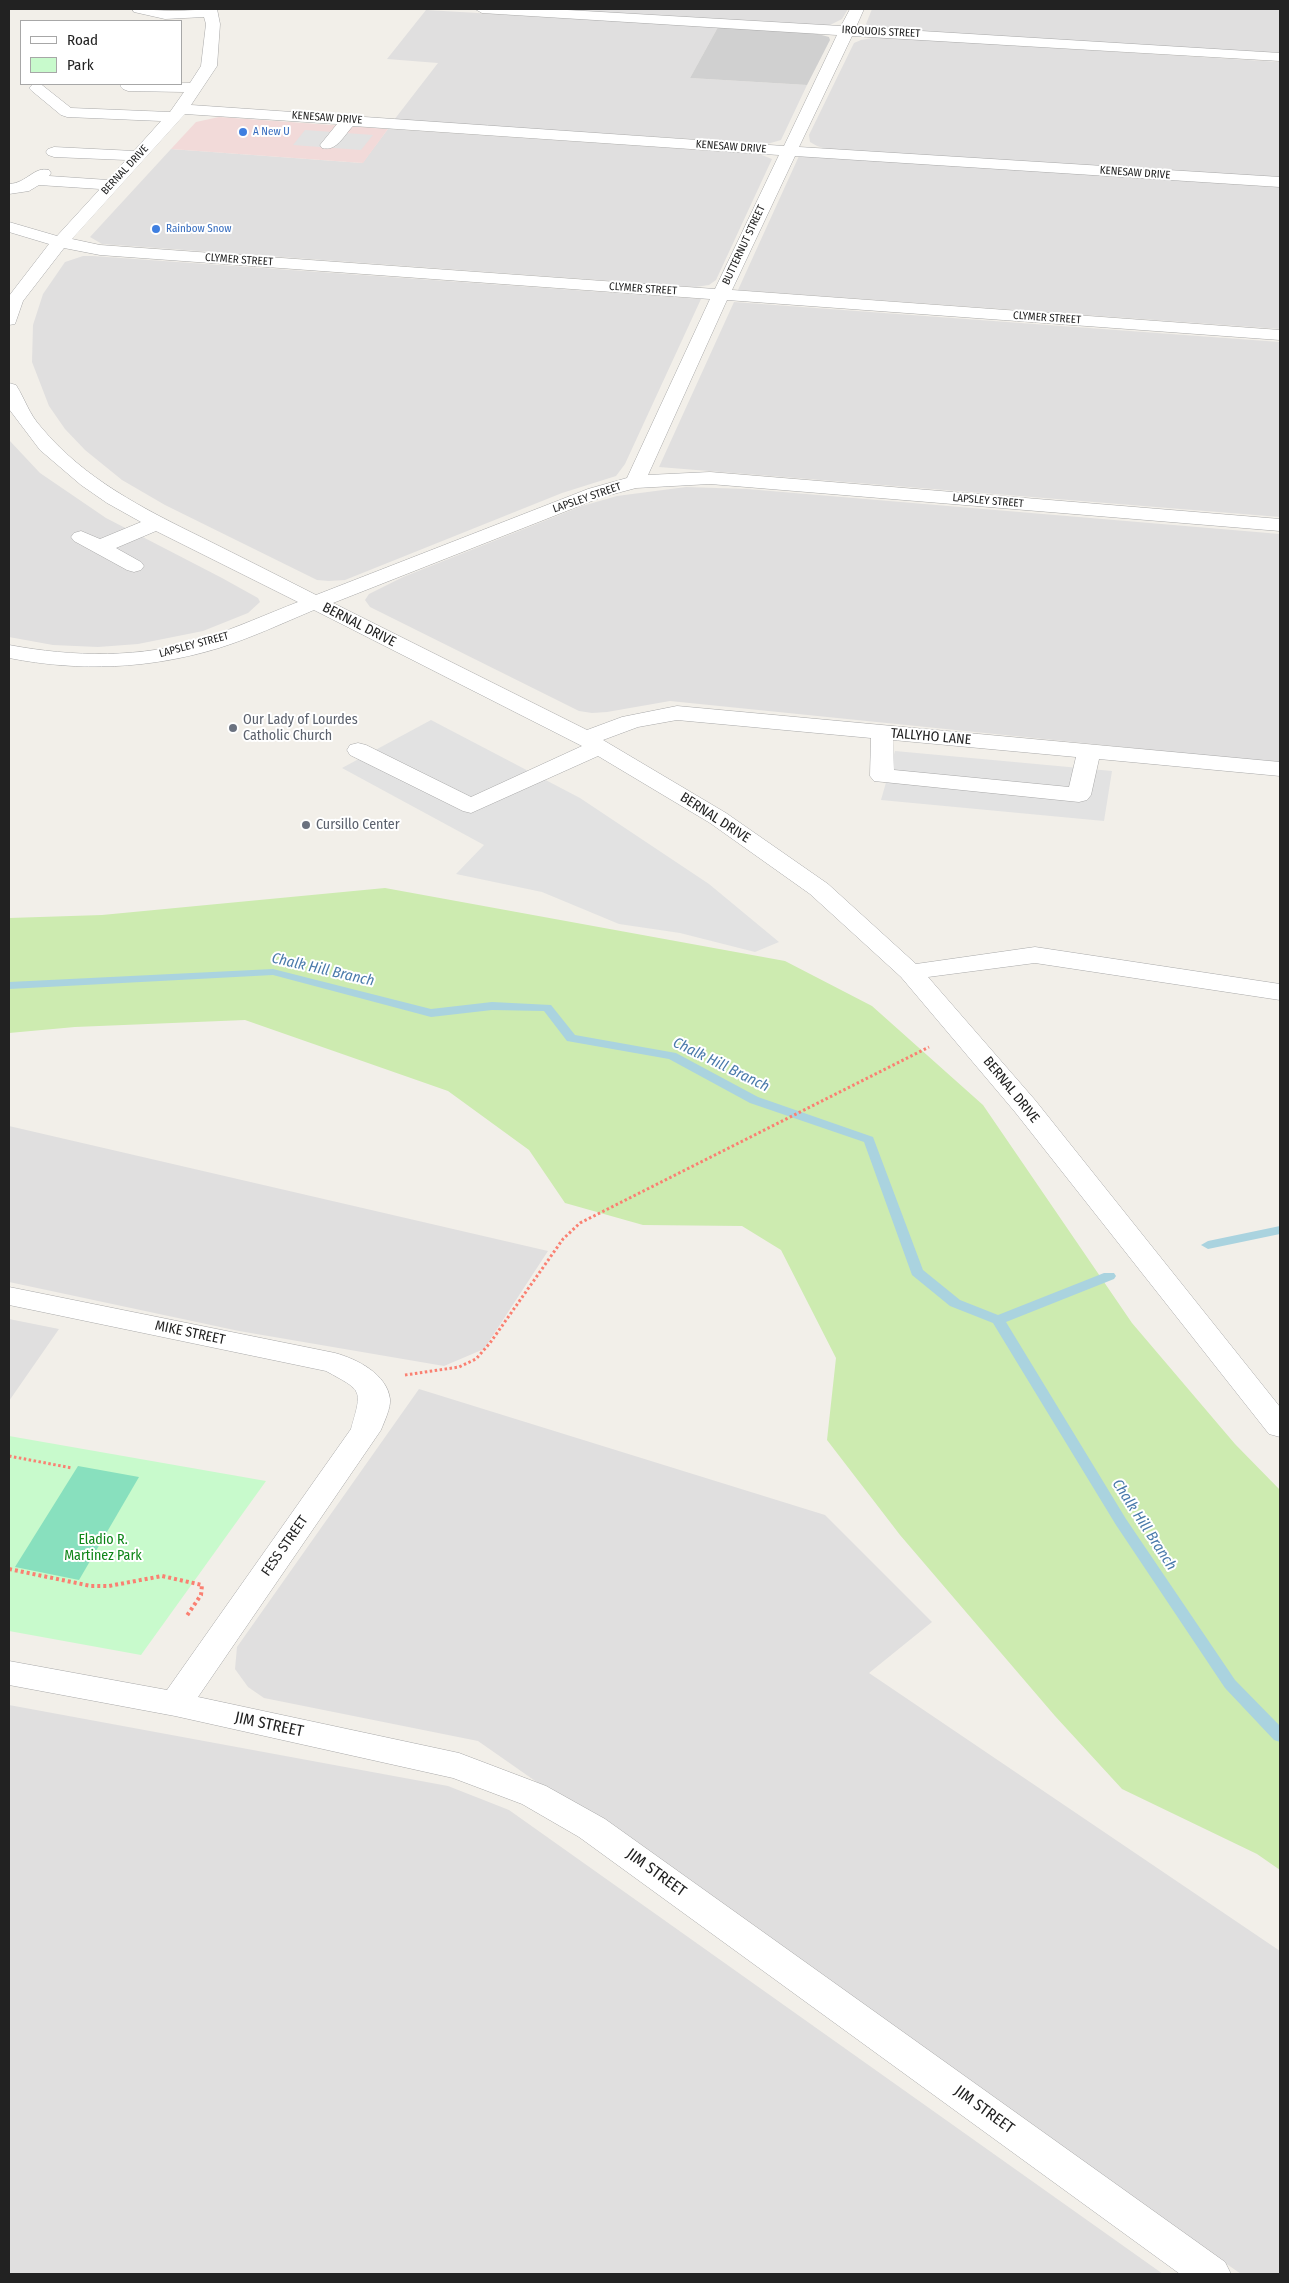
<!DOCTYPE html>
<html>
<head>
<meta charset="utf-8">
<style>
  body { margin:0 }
  #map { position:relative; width:1289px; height:2283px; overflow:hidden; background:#f2efe9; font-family:"Fira Sans Condensed",sans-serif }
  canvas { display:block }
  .frame { position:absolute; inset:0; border:10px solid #222; pointer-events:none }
  .legend { position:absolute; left:20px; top:20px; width:162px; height:65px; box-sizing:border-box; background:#fff; border:1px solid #a7a7a7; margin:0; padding:6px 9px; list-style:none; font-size:15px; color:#222 }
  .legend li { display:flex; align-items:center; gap:10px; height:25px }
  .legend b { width:25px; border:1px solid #a7a7a7 }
</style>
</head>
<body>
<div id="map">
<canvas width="1289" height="2283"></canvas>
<div class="frame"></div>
<ul class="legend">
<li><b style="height:6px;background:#fff"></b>Road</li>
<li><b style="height:14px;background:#c8facc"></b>Park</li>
</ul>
</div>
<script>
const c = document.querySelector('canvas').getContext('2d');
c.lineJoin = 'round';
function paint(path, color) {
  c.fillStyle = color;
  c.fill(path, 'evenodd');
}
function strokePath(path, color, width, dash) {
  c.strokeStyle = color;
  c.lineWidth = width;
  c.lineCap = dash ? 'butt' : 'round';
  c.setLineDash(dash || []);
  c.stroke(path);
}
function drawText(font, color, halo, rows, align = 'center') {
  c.font = font + ' "Fira Sans Condensed",sans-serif';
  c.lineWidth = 4;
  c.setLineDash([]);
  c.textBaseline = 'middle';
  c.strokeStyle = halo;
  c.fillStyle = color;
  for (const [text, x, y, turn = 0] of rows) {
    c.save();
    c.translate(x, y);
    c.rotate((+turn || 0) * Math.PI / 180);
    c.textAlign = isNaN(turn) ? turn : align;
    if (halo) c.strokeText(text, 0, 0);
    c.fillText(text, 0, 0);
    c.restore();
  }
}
paint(new Path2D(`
  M541,9H848L842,19L828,26Z
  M872,9H1280V53L864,29Z
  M426,10L718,27L690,78L807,85L781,140L767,144L394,120L438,63L387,59Z
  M878,37L1280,62V178L826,149L817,146L810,142L809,135L854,43L861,40Z
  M388,129L759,154L772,159L716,280L709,285L695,287L102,244L90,237L171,149L362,163Z
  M799,156L1280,187V329L738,290Z
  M83,256H93L701,299L625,464L616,476L562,493L345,580L329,581L317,580L165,505L122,480L85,450L65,429L49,406L32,362L33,325L43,294L65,262Z
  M734,302L1280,342V517L659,467Z
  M9,440L40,473L106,518L222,578L258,598L260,602L248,613L203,631L138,644L98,647L53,645L9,637Z
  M686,487L747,489L1280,534V763L670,701L607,712L592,713L579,711L370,607L365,600L369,594L403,577L582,506L617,496Z
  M9,1126L548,1251L484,1349L444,1366L239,1331L9,1282Z
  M9,1319L59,1329L9,1401Z
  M419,1389L825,1515L932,1622L869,1673L1280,1951V2274H1241L478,1741L264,1698L248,1687L235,1669L237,1647Z
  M9,1705L448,1786L509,1810L1163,2274H9Z`), '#e0dfdf');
paint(new Path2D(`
  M219,117L388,129L363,163L171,149L196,122Z`), '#f2dad9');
paint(new Path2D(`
  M718,27L814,33L829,37L830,40L807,85L690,78Z`), '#d0d0d0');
paint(new Path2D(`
  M385,888L785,961L872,1006L983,1105L1132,1323L1235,1444L1280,1490V1870L1257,1854L1122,1789L1055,1716L900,1535L827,1440L836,1358L781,1250L742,1226L643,1225L565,1203L529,1150L448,1091L245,1020L75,1027L9,1033V918L102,915Z`), '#cdebb0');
paint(new Path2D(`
  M9,1436L266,1481L141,1655L9,1631Z`), '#c8facc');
paint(new Path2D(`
  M78,1466L139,1477L79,1580L15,1567Z`), '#88e0be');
paint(new Path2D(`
  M305,130L373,135L361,150L293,145Z
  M431,720L580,798L709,884L779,942L755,952L680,933L619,924L542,892L456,874L484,845L342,768Z
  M895,751L1112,771L1104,821L881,800Z`), '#e2e2e2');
paint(new Path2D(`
  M273,969L431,1009L492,1002L551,1005L575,1035L676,1053L758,1097L873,1137L923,1270L960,1300L998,1315L1104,1273H1114L1116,1276L1114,1279L1006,1322L1126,1519L1235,1680L1280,1726V1742L1274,1740L1225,1688L1116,1525L993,1323L950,1306L912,1275L864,1142L750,1103L669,1059L567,1041L544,1011L492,1010L431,1017L273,975L9,989V982Z
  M1280,1226V1234L1208,1249L1201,1245L1208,1241Z`), '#aad3df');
const minor = new Path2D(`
  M132,9L174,11L217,9L220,24L217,66L191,105L784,146L837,35L482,13L475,9H550L841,26L850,9H864L856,27L1280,53V61L852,36L799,147L1280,177V187L795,156L732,290L1280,330V340L727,300L648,475L710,472L1280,519V531L710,484L636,488L602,497L333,603L587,730L622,717L677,706L1280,762V776L1099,759L1091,795L1087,800L1079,802L874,781L870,776L871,738L677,720L638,727L603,740L726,813L828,884L916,964L1035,947L1280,984V1000L1035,963L928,977L1035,1100L1280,1407V1437L1269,1434L1015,1112L901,977L810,894L710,823L598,756L471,813L463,811L350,755L347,750L350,745L358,743L366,745L471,797L582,746L314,610C283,623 251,638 219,648C150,669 80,672 9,658V645C73,657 142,659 205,638C236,628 267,614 298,602L156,531L116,548L141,562L144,566L141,570L134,572L127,570L74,541L71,537L74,533L81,531L100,539L141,522L107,503L81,485L40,450L9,409V383L16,385C25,399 29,414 41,427C84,479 144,509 203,538C241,557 279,576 316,595L588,489L627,478L710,299L100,255L64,248L23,301L15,324L9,325V296L49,244L9,232V222L57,236L100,189L39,185L29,191L9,194V184C27,183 34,166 49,170L51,173L49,176L108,180L126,160L54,157L48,155L46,152L48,149L54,147L134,151L161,121L67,117L61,115L32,91L29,88L32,85H42L71,108L170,112L184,92L128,91L123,89L120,86L122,84L190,83L201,66L206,24L204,17L165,19L134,12ZM185,114L337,124L320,145L322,148C337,152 344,135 353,126L779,155L715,289L100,245L72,239ZM893,740L1076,757L1069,787L894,770Z
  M9,1287L335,1353C357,1359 387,1374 390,1399C391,1408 384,1422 381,1430L198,1697L459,1753L546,1786L605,1819L1225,2262L1231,2274H1180L579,1837L522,1804L453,1778L175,1716L9,1685V1661L167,1690L351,1429C363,1388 362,1391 326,1371L9,1305Z`);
strokePath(minor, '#a9a9a9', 1);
strokePath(new Path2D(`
  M405,1375L459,1367L476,1359L490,1343L563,1239L580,1223L929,1047
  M9,1456L72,1468`), '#fa8072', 3, [2.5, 2.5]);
strokePath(new Path2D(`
  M9,1569L91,1586H109L162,1576L202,1585L201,1595L186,1617`), '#fa8072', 4, [3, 3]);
paint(minor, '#fff');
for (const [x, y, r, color] of [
  [243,132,5,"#3f7fe0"],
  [156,229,5,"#3f7fe0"],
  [233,728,5,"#6b7280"],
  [306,825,5,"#6b7280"]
]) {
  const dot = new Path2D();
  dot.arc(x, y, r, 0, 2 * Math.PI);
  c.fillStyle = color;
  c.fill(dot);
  strokePath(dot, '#fff', 2);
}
drawText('11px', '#222', '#fff', [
  ["IROQUOIS STREET",881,32,3],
  ["KENESAW DRIVE",327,118,4],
  ["KENESAW DRIVE",731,147,4],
  ["BERNAL DRIVE",125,170,-47],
  ["KENESAW DRIVE",1135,173,4],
  ["BUTTERNUT STREET",744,245,-65],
  ["CLYMER STREET",239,260,4],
  ["CLYMER STREET",643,289,4],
  ["CLYMER STREET",1047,318,4],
  ["LAPSLEY STREET",587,498,-19],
  ["LAPSLEY STREET",988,501,5],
  ["LAPSLEY STREET",194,645,-15]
]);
drawText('11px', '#366cbe', '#fff', [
  ["A New U",253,132],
  ["Rainbow Snow",166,229]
], 'left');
drawText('14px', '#222', '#fff', [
  ["BERNAL DRIVE",359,625,27],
  ["TALLYHO LANE",931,737,5],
  ["BERNAL DRIVE",715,818,33],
  ["BERNAL DRIVE",1011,1090,51],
  ["MIKE STREET",190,1333,12],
  ["FESS STREET",285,1546,-55]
]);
drawText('14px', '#5b616d', '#fff', [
  ["Our Lady of Lourdes",243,720],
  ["Catholic Church",243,736],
  ["Cursillo Center",316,825]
], 'left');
drawText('14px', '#0c8416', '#fff', [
  ["Eladio R.",103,1540],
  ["Martinez Park",103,1556]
]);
drawText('italic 15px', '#4a7aab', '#fff', [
  ["Chalk Hill Branch",323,970,13],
  ["Chalk Hill Branch",721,1065,26],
  ["Chalk Hill Branch",1144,1525,57]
]);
drawText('16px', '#222', '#fff', [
  ["JIM STREET",269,1725,12],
  ["JIM STREET",656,1873,36],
  ["JIM STREET",984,2110,36]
]);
</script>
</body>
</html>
